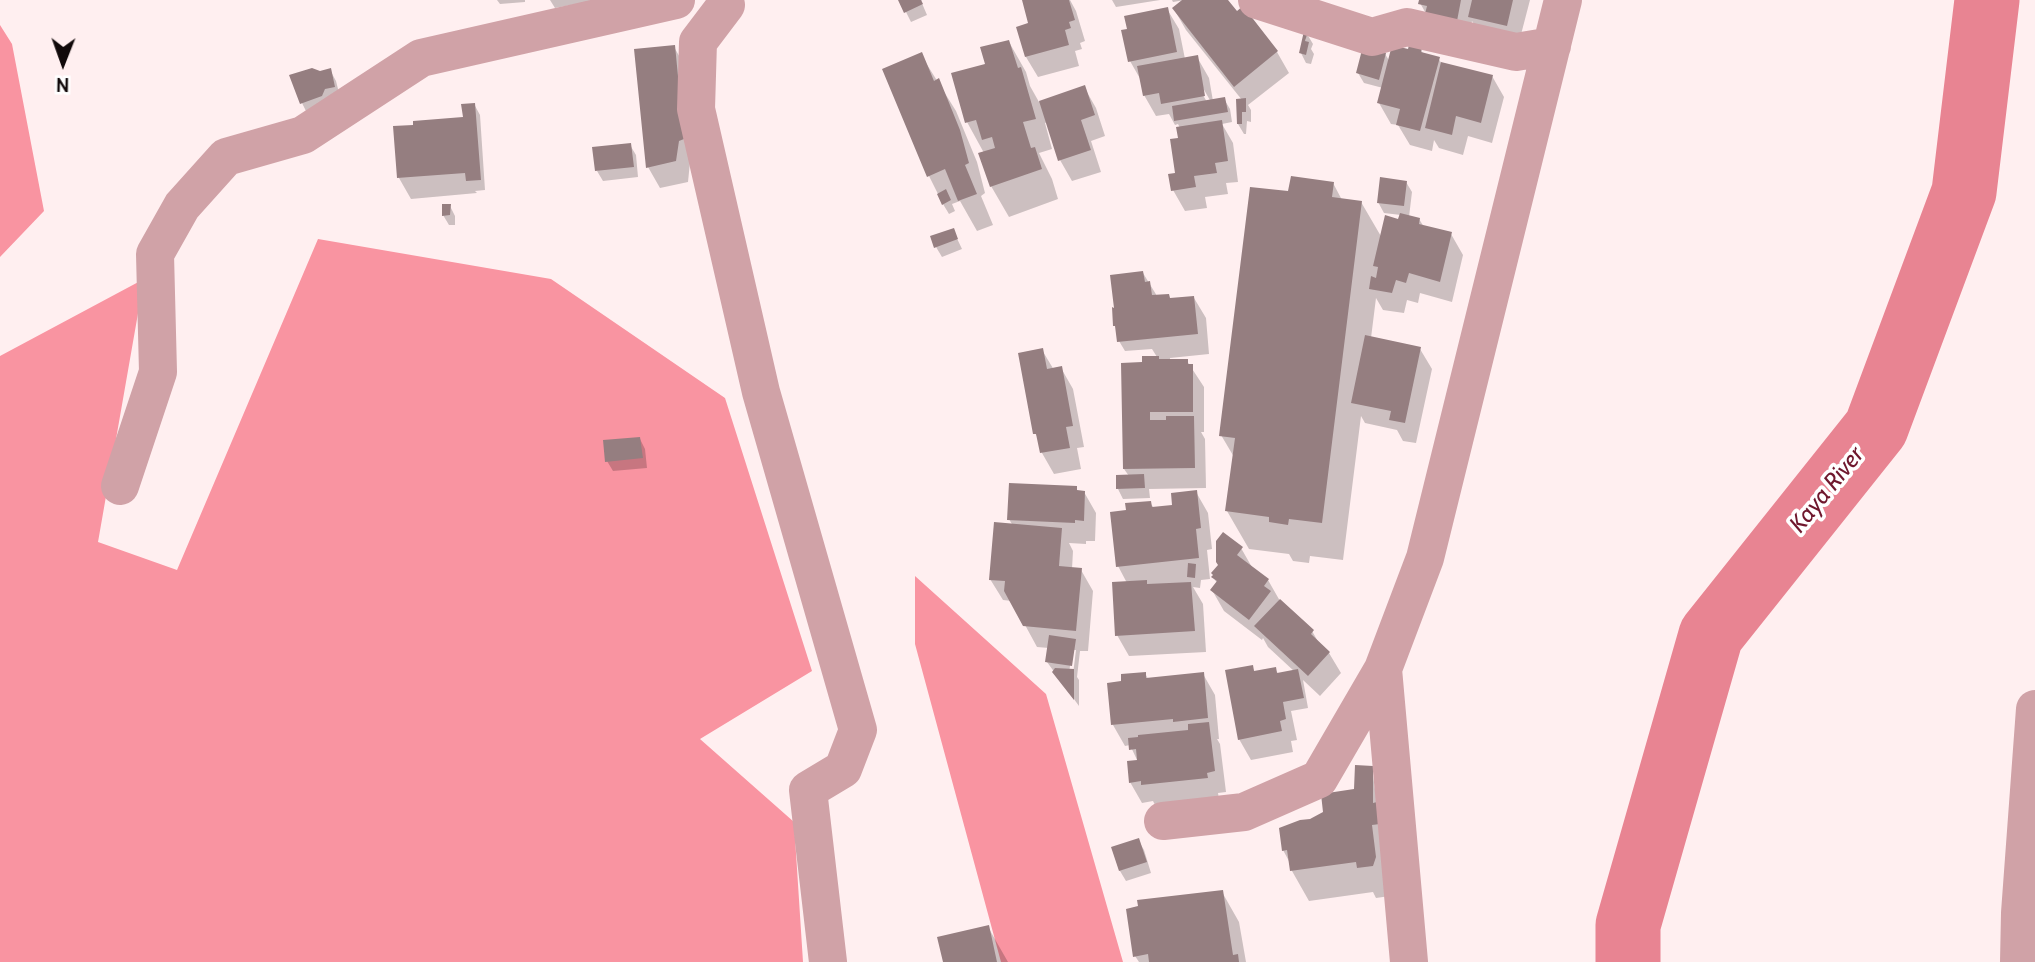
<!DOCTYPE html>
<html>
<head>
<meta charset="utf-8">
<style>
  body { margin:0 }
  #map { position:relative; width:2035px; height:962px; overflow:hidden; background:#ffeff0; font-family:Cabin,sans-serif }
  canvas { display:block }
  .north { position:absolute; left:28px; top:28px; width:70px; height:70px; -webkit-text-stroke:5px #fff; paint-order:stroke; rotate:181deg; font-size:19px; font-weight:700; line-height:28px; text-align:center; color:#11090a }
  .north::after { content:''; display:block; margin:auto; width:24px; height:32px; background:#11090a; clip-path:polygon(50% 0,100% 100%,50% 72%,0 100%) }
</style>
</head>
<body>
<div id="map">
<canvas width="2035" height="962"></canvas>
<div class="north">N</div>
</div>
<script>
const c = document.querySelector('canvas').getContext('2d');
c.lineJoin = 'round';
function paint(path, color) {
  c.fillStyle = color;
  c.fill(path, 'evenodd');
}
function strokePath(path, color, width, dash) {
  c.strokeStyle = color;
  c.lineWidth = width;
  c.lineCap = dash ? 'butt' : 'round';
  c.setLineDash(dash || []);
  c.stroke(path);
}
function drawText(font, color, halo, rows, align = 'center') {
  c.font = font + ' Cabin,sans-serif';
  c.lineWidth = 7;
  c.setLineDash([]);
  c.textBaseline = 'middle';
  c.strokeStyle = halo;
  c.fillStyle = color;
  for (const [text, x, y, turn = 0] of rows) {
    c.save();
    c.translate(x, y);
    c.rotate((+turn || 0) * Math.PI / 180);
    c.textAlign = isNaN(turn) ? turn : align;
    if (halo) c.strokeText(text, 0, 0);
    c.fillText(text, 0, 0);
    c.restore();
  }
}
paint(new Path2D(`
  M0,25L12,44L44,211L0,257Z
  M318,239L551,279L725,398L812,671L700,739L794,822L803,962H0V356L144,279L98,542L177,570Z
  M915,576L1046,694L1123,962H1001L915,644Z`), '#f994a1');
paint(new Path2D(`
  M497,0H525V2L500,4Z
  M550,0H598L555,8Z
  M900,0H922L921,1L927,15L911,22Z
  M1023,0H1070L1076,11L1085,41L1080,43L1082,49L1075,51L1079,66L1038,77L1026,57L1030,24Z
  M1112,0H1160L1116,7Z
  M1172,0H1226L1237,13L1242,9L1277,52L1289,73L1248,105L1251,110V122L1247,121L1246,134H1244L1238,124L1242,100L1186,30L1174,9L1185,0L1173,2Z
  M1421,0H1530L1518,46L1482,37L1472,21L1468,41L1432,24L1420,3Z
  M1167,9L1179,29L1185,59L1197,57L1209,78L1213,101L1224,99L1230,109L1232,122L1222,124L1233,143L1238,182L1226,183L1228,194L1205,197L1207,208L1185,211L1173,190L1180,128L1178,124L1175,125L1169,114L1156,116L1144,95L1142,82L1130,61ZM1203,88L1211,102H1207L1200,90Z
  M1307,34L1313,44L1311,49L1314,54L1311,64L1306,63L1301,53Z
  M1009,42L1026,72L1030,86L1039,102L1084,87L1096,108L1105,136L1091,141L1101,172L1072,181L1060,160L1048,122L1045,123L1052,149L1039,153L1052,179L1058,199L1009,217L991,186L984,153L967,122L987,65Z
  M674,47L686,68L690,162L688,182L660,188L648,167Z
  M1421,50L1424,55L1438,58L1442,64L1492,76L1504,97L1492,143L1468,136L1463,155L1439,148L1434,140L1432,151L1410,145L1398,125L1391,124L1379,103L1383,88L1364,83L1358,73L1385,54L1390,62L1409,51Z
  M921,55L956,111L977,162L985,193L981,196L993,225L977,231L960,201L952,204L955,211L949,214L943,204L929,176L885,70Z
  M330,70L336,81L340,97L307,113L302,103L320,72Z
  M474,104L480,115L485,190L475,191L477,193L411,199L399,178L395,128L464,119Z
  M630,145L636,155L638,177L603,181L597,171Z
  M1406,182L1412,192L1409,217L1419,219L1424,227L1451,234L1463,255L1452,302L1420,293L1418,303L1407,300L1404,313L1383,310L1376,298L1371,338L1420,349L1432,369L1416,443L1403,441L1397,430L1365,423L1361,416L1343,560L1310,556L1309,563L1293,561L1289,554L1249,549L1227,511L1234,457L1221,435L1290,193L1333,183L1342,200L1361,202L1382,238L1399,221L1401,215L1384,213L1378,202Z
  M450,206L455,216V225H449L443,215Z
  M953,230L962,249L942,257L936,247Z
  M1143,273L1157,296L1171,300L1194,298L1206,318L1209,354L1170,358V361H1187L1204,387V432H1201L1205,439L1206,488L1149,489L1150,498L1123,499L1118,489L1129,476L1124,469L1144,364L1157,357L1152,349L1125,351L1119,341Z
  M1042,350L1054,370L1061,368L1073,389L1084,447L1077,448L1081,469L1054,474L1042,453L1040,441L1035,433Z
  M640,439L645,449L647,468L613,471L607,461Z
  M1076,488L1078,492H1084L1096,513L1095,541H1086V544L1069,543L1073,551L1072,569L1081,570L1093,591L1088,651H1080L1077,677L1079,680V706L1047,662L1049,648L1037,647L1012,601L1003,600L990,579L1013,526L1009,519ZM1072,650H1076L1073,674H1069Z
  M1196,492L1208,513L1212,549L1207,550L1210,579L1201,580L1200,588L1193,587L1203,604L1206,652L1129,656L1117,635L1127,583L1118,566L1128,512L1150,503L1154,508L1174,506Z
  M1241,548L1253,569L1268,580L1280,601L1312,631L1320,645L1329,653L1341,673L1320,696L1303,680L1308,708L1291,711L1297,740L1291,741L1293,752L1251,760L1239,739L1252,667L1255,672L1275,669L1279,675L1295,672L1268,647L1263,638L1262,640L1224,611L1212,590L1217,583L1213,577Z
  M1145,673L1148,679L1203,674L1215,695L1219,739H1217L1220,744L1226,792L1218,793L1219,799L1155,805L1153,801L1142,803L1130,782L1138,762L1130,745L1125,746L1113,725L1123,683Z
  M1372,768L1390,896L1376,898L1373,892L1309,901L1292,871L1290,863L1283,850L1310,820L1325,813L1356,791Z
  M1138,840L1144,850L1151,873L1126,881L1120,871L1113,849Z
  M1222,892L1239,922L1246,962H1139L1135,956Z
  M988,927L1008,962H945Z`), '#0003');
strokePath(new Path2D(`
  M1628,962V925L1711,635L1876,428L1964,192L1987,0`), '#e88492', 65);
paint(new Path2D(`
  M898,0H921L923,4L904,13Z
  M1022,0H1069L1075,20L1069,22L1071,28L1065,30L1069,45L1025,57L1016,27L1028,23Z
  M1182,0H1228L1237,11L1243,6L1278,51L1234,87L1172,8Z
  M1419,0H1461L1457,21L1425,14L1427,6L1418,4Z
  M1472,0H1513L1507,26L1468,17Z
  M1168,7L1177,52L1128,62L1121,30L1127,29L1124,16Z
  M1304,31L1308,32L1305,41L1309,42L1306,55L1299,53Z
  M1009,40L1018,68L1021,67L1036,119L1023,122L1031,148L1035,147L1042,169L990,187L978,153L995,148L992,137L982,140L976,120L965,123L951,73L985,64L980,47Z
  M675,45L684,139L679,141L676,161L646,168L634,49Z
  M1392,45L1408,49L1409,45L1422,48L1421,52L1440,57L1420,131L1396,125L1400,109L1377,103Z
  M1363,46L1386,53L1379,80L1356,73Z
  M922,52L934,81L939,78L960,130L969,163L965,165L977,194L958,201L945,169L927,177L882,69Z
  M1198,55L1205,96L1161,104L1159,93L1143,96L1137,66Z
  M1441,62L1493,75L1481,123L1456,116L1452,135L1425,128Z
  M312,68L320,71L331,68L335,87L325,89L322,96L300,104L289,75Z
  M1085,85L1095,115L1081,120L1091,150L1058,161L1039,101Z
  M1225,97L1228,112L1174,121L1172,106Z
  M1246,98V112H1242V124H1237L1236,99Z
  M475,103L481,180L466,181L465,173L397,178L393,126L413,125V121L463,117L461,104Z
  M1222,120L1228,161L1215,163L1217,173L1194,176L1196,187L1171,191L1168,174L1175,173L1170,139L1178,138L1176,127Z
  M631,143L634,167L595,171L592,147Z
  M1291,176L1334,182L1332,197L1362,201L1322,523L1289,519L1288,525L1269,522V517L1225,511L1235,438L1219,436L1250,187L1288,191Z
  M1380,177L1407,181L1404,206L1377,203Z
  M946,189L951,200L942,205L937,194Z
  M442,204H451L450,215L442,216Z
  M1400,213L1420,218L1419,224L1452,232L1440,282L1409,273L1406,283L1396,280L1392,293L1369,289L1371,276L1376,278L1378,267L1373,266L1385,215L1398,219Z
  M954,228L958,239L934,248L930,236Z
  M1143,271L1145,282L1150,281L1152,295L1169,294L1170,298L1194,296L1198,334L1117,342L1115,326H1113L1112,307L1114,308L1110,275Z
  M1365,335L1421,347L1405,423L1389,420L1391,411L1351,403Z
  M1043,348L1047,369L1062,366L1073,426L1066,427L1070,448L1040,453L1036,434H1033L1018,353Z
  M1142,356H1159V359H1188V364H1193V412H1150V420H1166V416H1194L1195,468L1123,469L1121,363L1142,362Z
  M640,437L643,458L605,462L603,440Z
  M1144,474L1145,488L1116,489V475Z
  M1009,483L1077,486V490L1085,491L1084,521L1075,520V523L1007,520Z
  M1197,490L1201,528L1196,529L1199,558L1116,567L1110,512L1126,510L1125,503L1151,501L1152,507L1172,505L1171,493Z
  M994,522L1062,528L1059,566L1082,568L1076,631L1023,626L1004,591L1005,581L989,580Z
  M1223,532L1243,547L1237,555L1269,579L1264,586L1271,591L1249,620L1210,590L1217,581L1211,577L1213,575L1211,573L1218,565L1216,562V541Z
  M1188,563L1196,564L1195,578L1187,577Z
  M1147,580V584L1191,582L1195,631L1115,636L1112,582Z
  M1280,599L1314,630L1311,634L1330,652L1308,676L1254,626Z
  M1049,635L1076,639L1072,666L1045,662Z
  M1253,665L1254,671L1276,667L1277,673L1298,669L1304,698L1283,702L1286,719L1280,721L1282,731L1238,740L1225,670Z
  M1055,668L1074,669V700L1052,672Z
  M1146,672V678L1204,672L1208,718L1173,722V719L1111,725L1107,683L1121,681V674Z
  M1209,722L1215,771L1207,773L1208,778L1141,785V781L1129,783L1127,761L1137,760L1136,749L1129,750L1128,738L1138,737V735L1188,730V724Z
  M1355,765L1373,766V803L1377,802L1380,824L1372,825L1376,857L1373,866L1357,868L1356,862L1290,871L1287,850L1282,851L1279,828L1300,820L1310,819L1323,812L1321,794L1354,789Z
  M1139,838L1147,862L1119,871L1111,847Z
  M1223,890L1233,955L1238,954L1239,962H1149L1148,954L1133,957L1126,909L1138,906L1137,900Z
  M989,925L997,962H943L937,937Z`), '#957e80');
strokePath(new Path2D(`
  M1257,0L1372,37L1407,27L1516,52L1552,46
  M726,5L698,42L696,109L761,392L858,730L843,769L808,790L828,962
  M120,486L158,372L155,254L182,206L226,157L303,135L421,58L676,0
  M1383,669L1409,962
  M1163,821L1244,812L1319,779L1383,669L1425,558L1563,0
  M2019,962L2020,913L2035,709`), '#d0a2a7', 38);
drawText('italic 24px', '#6f172d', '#fff', [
  ["Kaya River",1827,490,-51]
]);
</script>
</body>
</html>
